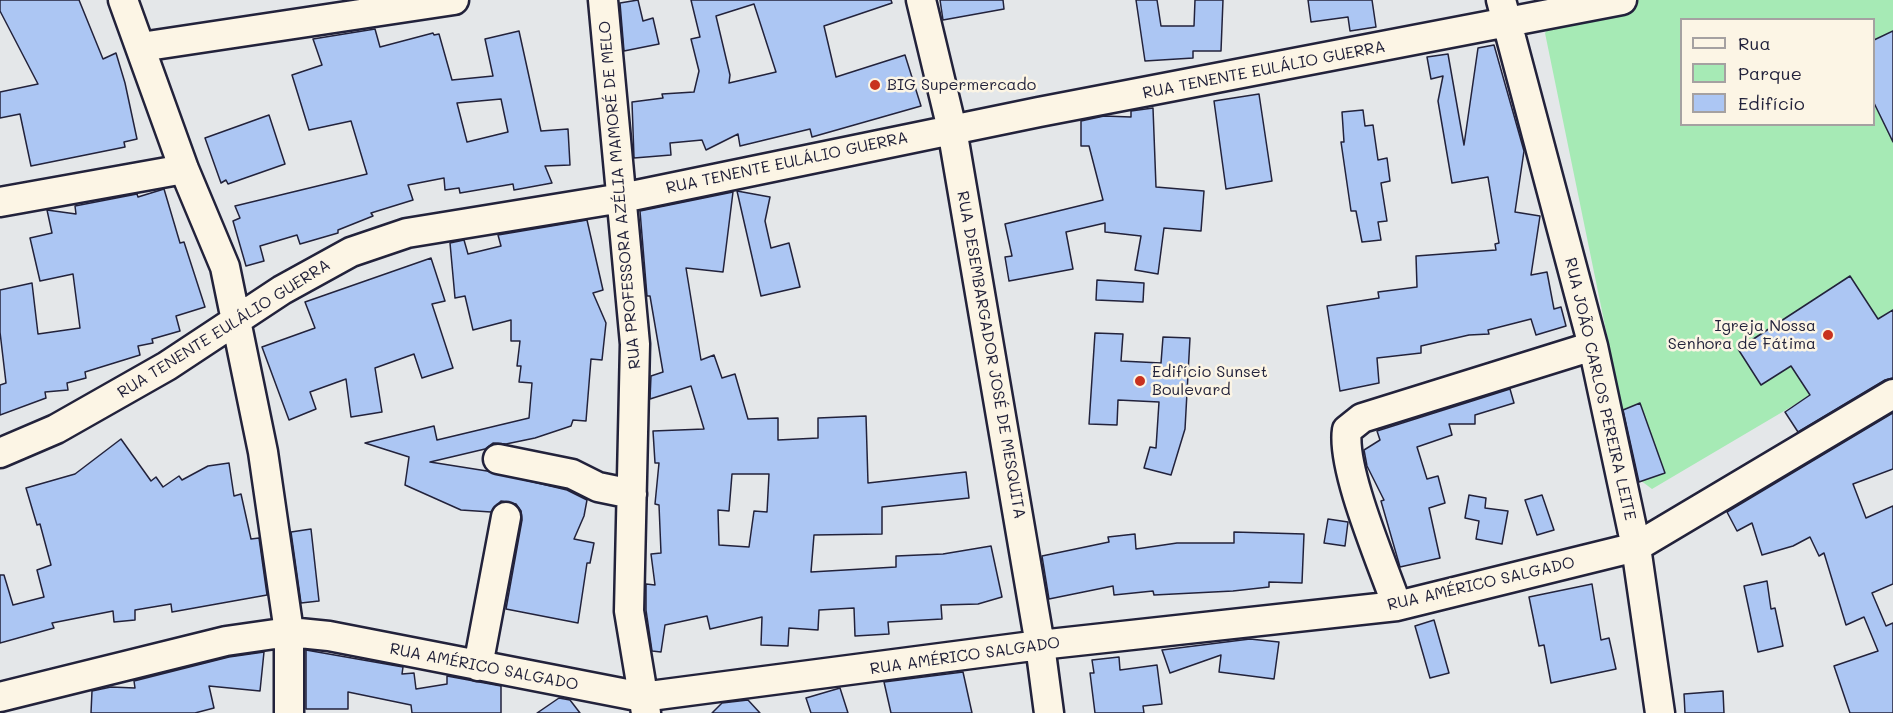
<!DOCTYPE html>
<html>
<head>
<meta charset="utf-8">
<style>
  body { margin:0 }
  #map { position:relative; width:1893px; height:713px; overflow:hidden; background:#e4e7e9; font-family:Mali,sans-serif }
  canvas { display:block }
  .legend { position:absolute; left:1680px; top:18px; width:195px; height:108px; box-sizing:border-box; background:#fcf5e5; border:2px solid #a5a1a1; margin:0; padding:8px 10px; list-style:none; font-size:18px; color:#22223b }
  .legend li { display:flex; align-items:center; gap:12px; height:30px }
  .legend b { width:30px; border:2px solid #a5a1a1 }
</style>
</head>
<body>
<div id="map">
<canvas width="1893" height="713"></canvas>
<ul class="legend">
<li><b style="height:8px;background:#fcf5e5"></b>Rua</li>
<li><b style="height:16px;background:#a6eab5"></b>Parque</li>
<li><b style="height:16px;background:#acc6f3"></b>Edifício</li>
</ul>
</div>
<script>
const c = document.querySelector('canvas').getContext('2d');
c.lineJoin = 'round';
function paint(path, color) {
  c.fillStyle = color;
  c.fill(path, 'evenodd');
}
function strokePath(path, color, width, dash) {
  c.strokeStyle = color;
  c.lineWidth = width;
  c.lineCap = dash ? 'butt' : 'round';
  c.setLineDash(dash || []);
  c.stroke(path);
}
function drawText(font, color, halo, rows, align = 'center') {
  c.font = font + ' Mali,sans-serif';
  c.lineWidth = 5;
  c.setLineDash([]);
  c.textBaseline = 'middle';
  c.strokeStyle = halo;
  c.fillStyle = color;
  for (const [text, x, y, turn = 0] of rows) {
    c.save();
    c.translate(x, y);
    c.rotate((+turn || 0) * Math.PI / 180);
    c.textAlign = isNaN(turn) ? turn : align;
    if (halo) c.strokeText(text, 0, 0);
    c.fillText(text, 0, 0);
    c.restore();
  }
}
paint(new Path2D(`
  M1631,0H1893V351L1801,401L1652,489L1636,477L1545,33L1562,13ZM1682,20H1874V124H1682Z`), '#a6eab5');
const building = new Path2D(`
  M0,0H79L103,59L116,53L125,83L137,139L124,142L125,147L31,166L20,114L0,118V92L38,84L0,11Z
  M638,0L643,21L653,18L659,44L624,51L620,3Z
  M691,0H891L892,3L824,26L836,77L905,55L921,106L812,137L810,129L740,146L738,134L706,150L702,140L670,143L671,155L634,158L632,102L663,98L662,94L694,92L699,71L691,39L700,37ZM754,4L776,72L729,83L730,75L716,16Z
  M940,0H1003L1004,9L943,20Z
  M1136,0H1157L1161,26H1194L1195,0H1223L1221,51H1193V58L1145,61Z
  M1308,0H1372L1376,27L1350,31L1348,17L1311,22Z
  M375,29L380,47L433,33L434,35L439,34L452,80L493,76L485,39L519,31L541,131L568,129L570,165L545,166L552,183L514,190L513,184L460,193L459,188L445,190L444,178L408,185L413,200L371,213L373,216L338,230V233L300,244L297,235L260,246L264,261L246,266L233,221L240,218L235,206L367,174L351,121L309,130L292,75L322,65L313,39ZM501,99L508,132L467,142L457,103Z
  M1893,31V142L1874,103V40Z
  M1494,45L1524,151L1515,212L1540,216L1531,275L1547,272L1554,309L1561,307L1566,326L1536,335L1531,319L1488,330L1489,334L1469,335L1421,346V353L1377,358L1379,383L1340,391L1327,306L1379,298L1378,292L1417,287L1416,256L1496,250L1495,244L1499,243L1488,177L1452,183L1438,101L1443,76L1431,79L1427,57L1448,54L1464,145L1478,48Z
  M1259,94L1272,181L1226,189L1214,101Z
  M1153,108L1156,187L1204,191L1201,231L1164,228L1158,274L1135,270L1141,236L1105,232V223L1066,232L1073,269L1009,281L1005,257L1012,256L1005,224L1103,200L1089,146H1081V121L1104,116L1131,117V111Z
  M1363,110L1365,126L1373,125L1378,160L1387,158L1390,181L1381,183L1387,221L1378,222L1381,240L1362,242L1356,211H1351L1341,142H1344L1342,112Z
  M269,115L285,164L228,184L226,180L221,183L205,138Z
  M164,189L180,243L184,242L205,307L176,316L180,331L152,339L153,343L138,346L140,355L85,372L86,378L67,383L68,390L45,392L46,398L0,415V385L6,383L0,332V290L32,283L38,334L80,328L73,274L40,281L30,238L52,233L47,210L76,214L75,206L137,194L138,197Z
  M737,191L770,197L765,221L771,248L789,243L800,287L761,296Z
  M733,192L723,272L686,268L701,360L714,355L722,378L735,374L748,419L778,418V440L818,438V418L866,416L868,483L966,472L969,498L882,507V534L814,535L811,572L896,567V556L943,554L991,546L1002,597L978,604L941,605L942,619L888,622L889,634L855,636L854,608L819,610L818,630L789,628L788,646L761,645L762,617L710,629L707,616L665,625L661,652L652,651L646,610V584L655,585L651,554L661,553L659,505L655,504L659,463H655L653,431L704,429L691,386L650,399L651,376L663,372L650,296H647L640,211ZM732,474H769L767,512L754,511L749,547L719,545L718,510L729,511Z
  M587,220L603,290L593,293L606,323L602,360L591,359L586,421L573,420L571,426L535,438L506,444L493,443L485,449L430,462L487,471L567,490L587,500L584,516L574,539L594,543L590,563H587L578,623L506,609L522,520L521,511L516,504L501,501L491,512L461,510L405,485L409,457L365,443L434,426L437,440L529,418L532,383L519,382L521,366H517L520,341H511V320L473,330L465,296L455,298L450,243L464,240L468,254L501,246L498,235Z
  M431,258L445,301L432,304L453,368L422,378L414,354L375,368L382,412L351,417L346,379L310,392L316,409L289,420L262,347L315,328L305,302Z
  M1850,276L1878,319L1893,310V378L1885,380L1798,432L1785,412L1810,395L1791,366L1761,385L1738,349Z
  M1097,280L1144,283L1143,302L1096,300Z
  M1095,333L1123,334L1121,361L1161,363L1163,337L1190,338L1185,429L1171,475L1144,468L1150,447L1156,448L1159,402L1118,400L1117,425L1089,424Z
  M1510,389L1514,403L1475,415V424H1449L1452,435L1417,447L1427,479L1438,476L1445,503L1429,508L1440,558L1400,567L1381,501L1384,500L1367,466L1364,450L1380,440L1377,431Z
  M1640,403L1665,473L1639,482L1623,410Z
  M1893,413V469L1853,484L1866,518L1893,506V584L1872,593L1886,626L1893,623V713H1850L1834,666L1878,651L1864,617L1846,625L1824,553L1819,556L1810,537L1793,546L1762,555L1752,523L1737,531L1727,512Z
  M121,439L151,481L156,477L163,487L179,476L182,480L208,466L229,463L234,496L241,494L251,539L259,538L267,595L172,612L171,604L135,610V620L114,622L113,611L52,623L54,628L0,643V575H4L13,605L44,597L37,570L51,565L40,524L37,525L26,488L75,474Z
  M1469,495L1486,498L1485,508L1508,511L1502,544L1476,539L1479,521L1465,518Z
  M1542,495L1554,530L1537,535L1525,500Z
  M1328,519L1348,522L1345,546L1324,543Z
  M311,529L319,601L301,603L291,532Z
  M1234,532L1304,534L1302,583L1269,582V587L1233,591L1154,595L1153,591L1114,595L1113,586L1049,599L1042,556L1109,542L1108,537L1135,534L1136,549L1177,543H1234Z
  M1767,581L1771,609L1775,608L1783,646L1758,652L1744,586Z
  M1592,584L1601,640L1609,638L1616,669L1551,683L1544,645L1539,646L1529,597Z
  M1434,620L1449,673L1430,678L1415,626Z
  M1250,639L1279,642L1274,679L1219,672L1221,655L1170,673L1162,650Z
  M306,650L403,667L402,674L414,673L416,689L447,684V676L501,686V713H412L411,705L348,692V709H306Z
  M264,652L260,691L209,686L214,708L195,713H91L92,691L111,687L135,688L134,681L229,657Z
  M1119,657L1120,670L1157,665L1162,704L1143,706L1144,713H1095L1090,673H1094L1092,660Z
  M963,672L972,713H891L884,682Z
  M840,688L848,713H811L806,698Z
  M1723,691L1724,713H1685L1684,694Z
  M559,698L570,700L580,713H537Z
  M748,700L760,713H712L722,703Z`);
paint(building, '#acc6f3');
strokePath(building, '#22223b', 1.5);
const minor = new Path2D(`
  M123,0L184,169L225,267L263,452L289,632V713
  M603,0L635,344L629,611L646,713
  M921,0L952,129L1040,645L1049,713
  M1501,0L1593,346L1636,547L1660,713
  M141,47L454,0
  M0,202L184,169
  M0,453L56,429L167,366L282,290L351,252L407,233L622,198L1039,112L1622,0
  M498,459L572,474L598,487L632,494
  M1397,606C1383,565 1341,469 1347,430L1362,418L1593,346
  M478,666L506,517
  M0,697L226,641L289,632L329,636L642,697L1040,645L1397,606L1636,547L1893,394`);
strokePath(minor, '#22223b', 33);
strokePath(minor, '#fcf5e5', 28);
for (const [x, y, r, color] of [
  [875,85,6,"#c8321e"],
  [1828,335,6,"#c8321e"],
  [1140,381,6,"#c8321e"]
]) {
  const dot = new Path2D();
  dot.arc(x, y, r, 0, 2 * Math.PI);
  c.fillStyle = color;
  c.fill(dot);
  strokePath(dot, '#fcf5e5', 2);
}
drawText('16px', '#22223b', '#fcf5e5', [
  ["RUA TENENTE EULÁLIO GUERRA",1264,70,-11],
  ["RUA TENENTE EULÁLIO GUERRA",787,163,-12],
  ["RUA PROFESSORA AZÉLIA MAMORÉ DE MELO",620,195,-95],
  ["RUA TENENTE EULÁLIO GUERRA",224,329,-32],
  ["RUA DESEMBARGADOR JOSÉ DE MESQUITA",991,355,80],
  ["RUA JOÃO CARLOS PEREIRA LEITE",1600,389,77],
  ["RUA AMÉRICO SALGADO",1481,584,-13],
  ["RUA AMÉRICO SALGADO",965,656,-8],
  ["RUA AMÉRICO SALGADO",484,667,11]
]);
drawText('16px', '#22223b', '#fcf5e5', [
  ["BIG Supermercado",887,85],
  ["Igreja Nossa",1816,326,"right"],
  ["Senhora de Fátima",1816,344,"right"],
  ["Edifício Sunset",1152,372],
  ["Boulevard",1152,390]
], 'left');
</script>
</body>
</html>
